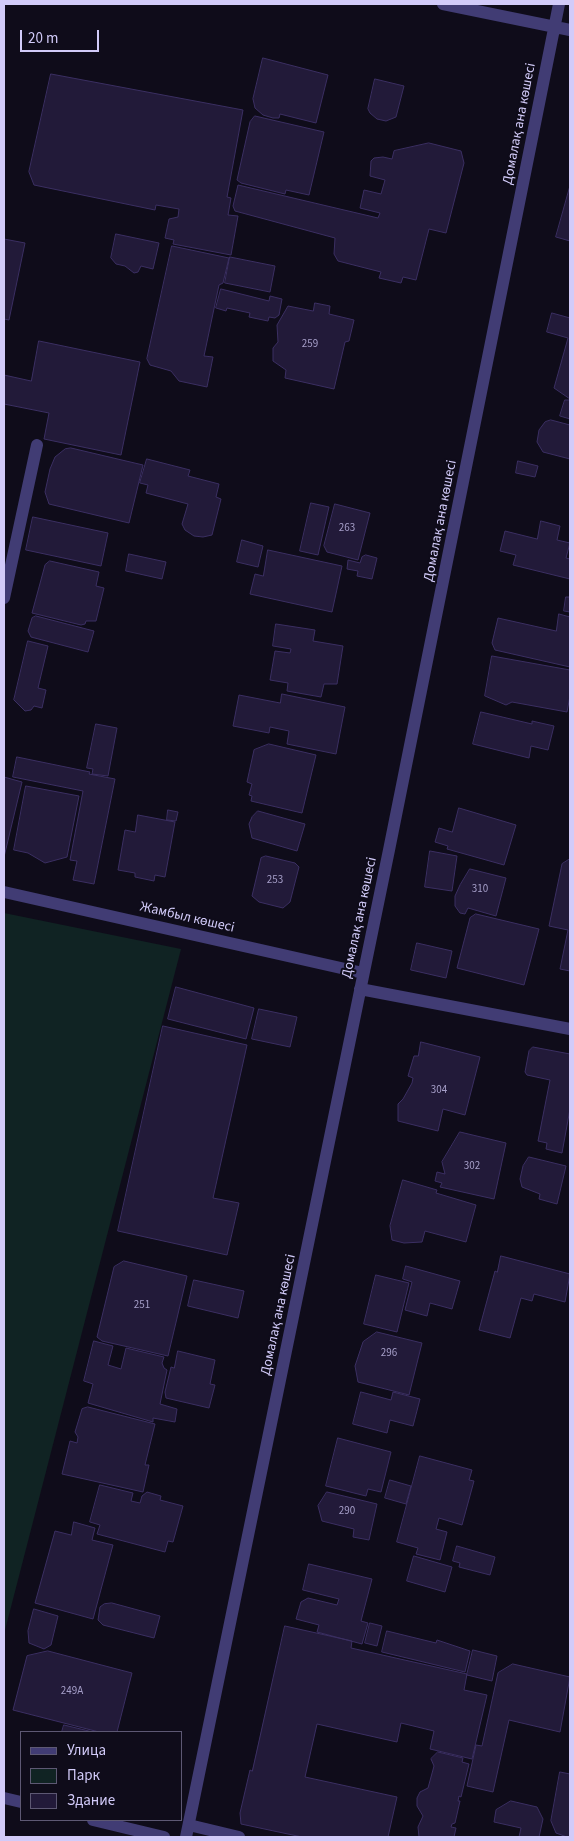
<!DOCTYPE html>
<html>
<head>
<meta charset="utf-8">
<style>
  body { margin:0 }
  #map { position:relative; width:574px; height:1841px; overflow:hidden; background:#0f0c1a; font-family:"Source Sans 3",sans-serif }
  canvas { display:block }
  .frame { position:absolute; inset:0; border:5px solid #d2cbf9; pointer-events:none }
  .legend { position:absolute; left:20px; top:1731px; width:162px; height:90px; box-sizing:border-box; background:#0f0c1a; border:1px solid #5d5873; margin:0; padding:6px 9px; list-style:none; font-size:15px; color:#d2cbf9 }
  .legend li { display:flex; align-items:center; gap:10px; height:25px }
  .legend b { width:25px; border:1px solid #5d5873 }
  .scale { position:absolute; left:20px; top:30px; width:79px; height:22px; box-sizing:border-box; border:2px solid #d2cbf9; border-top:0; padding-left:6px; font-size:15px; line-height:18px; white-space:nowrap; color:#d2cbf9; -webkit-text-stroke:4px #0f0c1a; paint-order:stroke }
</style>
</head>
<body>
<div id="map">
<canvas width="574" height="1841"></canvas>
<div class="frame"></div>
<ul class="legend">
<li><b style="height:6px;background:#413c74"></b>Улица</li>
<li><b style="height:14px;background:#102323"></b>Парк</li>
<li><b style="height:14px;background:#221a39"></b>Здание</li>
</ul>
<div class="scale">20 m</div>
</div>
<script>
const c = document.querySelector('canvas').getContext('2d');
c.lineJoin = 'round';
function paint(path, color) {
  c.fillStyle = color;
  c.fill(path, 'evenodd');
}
function strokePath(path, color, width, dash) {
  c.strokeStyle = color;
  c.lineWidth = width;
  c.lineCap = dash ? 'butt' : 'round';
  c.setLineDash(dash || []);
  c.stroke(path);
}
function drawText(font, color, halo, rows, align = 'center') {
  c.font = font + ' "Source Sans 3",sans-serif';
  c.lineWidth = 4;
  c.setLineDash([]);
  c.textBaseline = 'middle';
  c.strokeStyle = halo;
  c.fillStyle = color;
  for (const [text, x, y, turn = 0] of rows) {
    c.save();
    c.translate(x, y);
    c.rotate((+turn || 0) * Math.PI / 180);
    c.textAlign = isNaN(turn) ? turn : align;
    if (halo) c.strokeText(text, 0, 0);
    c.fillText(text, 0, 0);
    c.restore();
  }
}
paint(new Path2D(`
  M4,913L181,949L4,1634Z`), '#102323');
const building = new Path2D(`
  M263,58L328,75L316,123L280,114L279,118H273L263,115L255,108L253,99Z
  M51,74L243,110L227,197L231,198L228,215L238,216L231,255L173,244L174,240L165,238L169,219L178,217L179,209L156,205L155,210L34,185L29,172Z
  M375,79L404,86L396,117L386,121L377,119L370,113L368,109Z
  M255,116L324,132L309,195L286,190L285,194L241,183L237,180L250,122Z
  M429,143L461,151L464,163L446,233L429,229L416,280L403,277L401,283L379,278L381,272L338,261L334,254L335,238L235,211L233,206L238,185L378,218L380,213L360,208L364,190L381,194L385,180L370,176L371,161L374,158L383,157L392,159L394,151Z
  M570,186V241L556,237Z
  M116,234L159,243L153,269L141,266L138,272L134,273L125,266L116,264L111,258Z
  M4,239L25,243L9,320L4,319Z
  M172,246L229,258L223,283L219,285L204,356L213,357L207,387L179,381L171,371L150,365L147,359Z
  M230,257L275,266L270,292L225,283Z
  M221,289L269,301L270,296L282,299L279,315L275,318L269,317L268,321L249,317L250,313L227,308L226,311L216,308Z
  M315,303L330,306L329,314L354,320L349,341L345,342L334,389L285,378L286,370L273,361V348L278,342L277,325L288,306L313,311Z
  M552,313L570,318V399L554,388L568,338L547,332Z
  M39,341L140,362L121,455L44,439L49,413L4,404V375L31,381Z
  M565,400H570V419L560,416Z
  M551,420L570,425V464V459L543,452L537,442L539,430L545,422Z
  M71,448L143,465L129,523L49,504L45,492L50,469L55,457L65,449Z
  M147,459L190,470L188,476L219,484L216,497L221,499L212,535L203,537L194,536L185,530L182,524L188,504L146,493L148,485L140,483Z
  M518,461L538,466L535,477L516,473Z
  M311,503L329,507L318,555L300,551Z
  M335,504L370,513L358,560L327,552L324,546Z
  M33,517L108,533L101,566L26,550Z
  M541,521L560,526L557,540L570,543L566,558L570,559V579L513,565L516,555L500,551L505,531L537,539Z
  M242,540L263,546L258,567L237,562Z
  M268,550L342,566L332,612L250,594L255,574L263,576Z
  M129,554L166,562L162,579L126,571Z
  M366,555L377,558L372,579L357,576L358,571L347,569L348,560L360,563L362,557Z
  M50,561L99,572L96,586L104,588L96,621H86L85,624L81,625L32,613L45,565Z
  M566,597H570V612L564,611Z
  M559,614L570,617V667L495,650L492,643L498,618L556,631Z
  M36,616L94,631L88,652L31,637L28,631L32,618Z
  M276,624L315,630L313,641L343,646L337,684H324L321,697L287,691L288,683L270,680L275,651L290,653L291,649L273,646Z
  M28,641L48,646L38,688L46,690L42,708L34,706L31,710L25,711L14,700Z
  M492,656L570,670V696L567,712L512,702L506,705L485,696Z
  M282,694L345,707L336,754L287,744L289,731L270,727L269,733L233,726L239,695L280,703Z
  M481,712L532,724V721L554,726L548,750L531,746L529,758L473,744Z
  M96,724L117,728L108,776L92,774L93,769L87,768Z
  M269,744L316,755L302,813L251,801L252,796L249,795L252,784L247,782L254,750Z
  M17,757L90,772L89,774L115,779L94,884L73,880L77,861L70,860L83,791L13,777Z
  M4,777L22,782L4,857Z
  M26,786L79,796L67,857L45,863L28,853L14,850Z
  M459,808L516,825L504,865L447,849L448,846L435,842L439,828L452,832Z
  M168,810L178,812L176,821L167,820Z
  M258,811L305,824L297,851L252,838L249,824L252,817Z
  M138,815L175,822L165,877L155,875L154,881L135,877V873L118,870L125,830L135,832Z
  M430,851L457,856L452,891L425,887Z
  M266,856L295,863L299,867L290,902L283,908L259,902L252,896L261,858Z
  M570,859V971L560,969L568,930L549,926L562,864Z
  M470,869L506,878L496,916L468,908L465,914L460,913L455,906V896L460,885Z
  M476,914L539,929L524,985L457,968L470,918Z
  M417,943L452,951L446,978L411,970Z
  M176,987L254,1008L246,1039L168,1019Z
  M259,1009L297,1017L290,1047L252,1039Z
  M163,1026L247,1045L213,1198L239,1203L227,1255L118,1231Z
  M421,1042L480,1057L465,1115L443,1109L438,1131L398,1121V1104L403,1099L412,1083L413,1078L408,1076L414,1056H418Z
  M533,1047L570,1054V1109L562,1153L546,1149L547,1143L538,1141L550,1080L527,1075L525,1072L529,1051Z
  M460,1132L506,1143L494,1199L440,1187L442,1183L435,1181L437,1172L445,1174L442,1162Z
  M529,1157L566,1166L557,1204L539,1199L540,1194L522,1187L520,1179L523,1166Z
  M403,1180L437,1190L436,1193L476,1205L466,1242L425,1231L422,1242L404,1243L392,1240L390,1226Z
  M501,1256L570,1274L565,1302L534,1294L532,1301L521,1298L510,1338L479,1330L495,1271L497,1272Z
  M124,1261L187,1276L168,1356L102,1341L97,1337L114,1267Z
  M406,1266L460,1281L452,1309L430,1303L427,1316L405,1310L412,1282L403,1279Z
  M376,1275L409,1283L397,1332L364,1324Z
  M194,1280L244,1291L238,1318L188,1306Z
  M377,1332L422,1343L409,1395L358,1382L355,1366L363,1342Z
  M94,1341L113,1346L108,1365L121,1369L126,1348L164,1357L162,1363L164,1368L167,1370L160,1404L177,1409L175,1422L153,1418V1422L88,1403L93,1384L84,1381Z
  M178,1351L215,1360L210,1384L215,1385L209,1408L166,1398L165,1392L171,1367L174,1368Z
  M361,1392L391,1400L393,1392L420,1399L413,1426L390,1420L387,1433L353,1424Z
  M88,1407L155,1424L145,1465H149L143,1492L62,1474L70,1441L77,1443L78,1437L75,1432L82,1409Z
  M338,1438L391,1452L381,1492L368,1489L366,1496L326,1486Z
  M420,1456L472,1470L469,1480L474,1481L462,1525L439,1518L436,1529L447,1532L440,1560L416,1554L418,1548L397,1542Z
  M390,1480L411,1486L406,1504L385,1498Z
  M100,1485L133,1493L131,1501L140,1503L142,1496L147,1492L161,1496L160,1500L183,1506L173,1542L168,1541L165,1552L97,1534L100,1525L90,1522Z
  M327,1492L377,1504L369,1540L353,1537L354,1529L322,1521L318,1506Z
  M74,1522L95,1528L92,1540L113,1545L93,1619L35,1603L55,1531L71,1535Z
  M457,1546L495,1557L490,1575L459,1567L460,1563L453,1561Z
  M414,1556L452,1567L445,1592L407,1581Z
  M309,1564L372,1579L361,1621L368,1623L362,1644L317,1632L319,1625L296,1619L301,1602L308,1598L337,1605L339,1599L303,1590Z
  M112,1603L160,1616L154,1638L103,1625L98,1620L100,1607L104,1604Z
  M34,1609L58,1616L51,1645L44,1649L29,1643L28,1631Z
  M370,1623L382,1626L377,1646L365,1643Z
  M285,1626L352,1641L351,1648L467,1674L464,1690L487,1695L472,1759L430,1749L434,1731L401,1723L397,1742L317,1724L305,1777L397,1797L388,1837H302L241,1824L240,1813L250,1770L252,1771Z
  M387,1631L436,1643L437,1640L470,1651L465,1672L382,1652Z
  M473,1650L497,1656L492,1681L467,1675Z
  M48,1651L132,1673L117,1732H99L13,1710L27,1656Z
  M513,1664L570,1677L560,1732L509,1720L493,1792L467,1786L476,1745L482,1746L498,1673Z
  M64,1725L93,1732H62Z
  M438,1752L463,1758L462,1762L469,1764L461,1797L459,1796L458,1801H460L455,1823L452,1824L451,1827L456,1828L454,1837H419L418,1827L423,1816L417,1806V1798L420,1792L428,1788L434,1766L431,1759Z
  M560,1772L570,1774V1836L567,1837L556,1833L551,1821Z
  M511,1801L537,1807L543,1819L539,1837H519L521,1828L494,1822L496,1810Z`);
paint(building, '#221a39');
strokePath(building, '#3b2f62', 1);
strokePath(new Path2D(`
  M443,4L570,30
  M4,598L37,445
  M4,892L363,973
  M360,989L570,1029
  M4,1798L21,1802
  M93,1820L164,1837
  M189,1825L239,1837
  M186,1837L389,850L559,4`), '#413c74', 12);
drawText('11px', '#a69fc9', null, [
  ["259",310,345],
  ["263",347,529],
  ["253",275,881],
  ["310",480,890],
  ["304",439,1091],
  ["302",472,1167],
  ["251",142,1306],
  ["296",389,1354],
  ["290",347,1512],
  ["249А",72,1692]
]);
drawText('14px', '#d2cbf9', '#0f0c1a', [
  ["Домалақ ана көшесі",520,124,-79],
  ["Домалақ ана көшесі",441,521,-79],
  ["Жамбыл көшесі",187,918,13],
  ["Домалақ ана көшесі",360,918,-78],
  ["Домалақ ана көшесі",279,1315,-78]
]);
</script>
</body>
</html>
